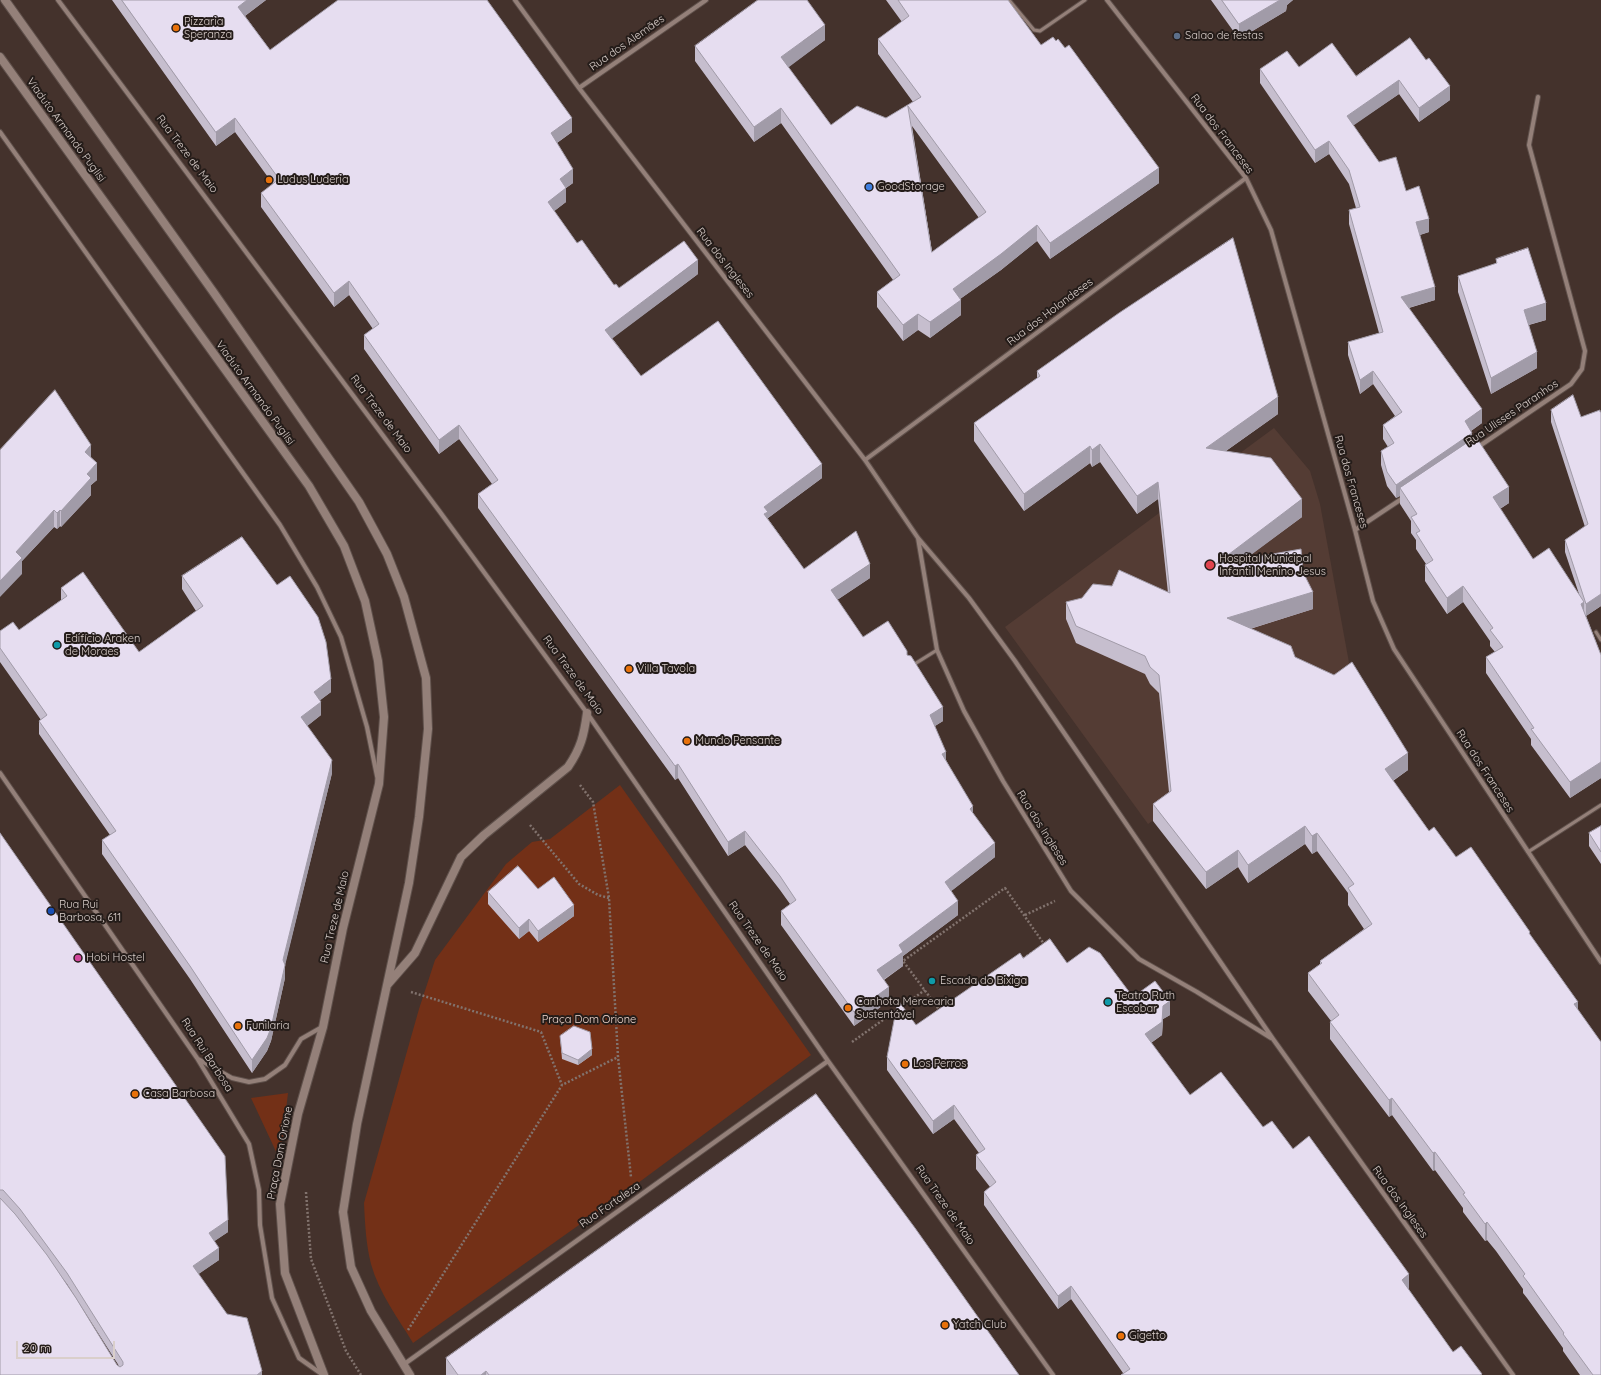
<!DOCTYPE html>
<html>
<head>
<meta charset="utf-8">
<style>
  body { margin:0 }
  #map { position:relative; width:1601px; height:1375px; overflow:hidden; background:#44322c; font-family:Quicksand,sans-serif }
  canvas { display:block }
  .scale { position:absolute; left:16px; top:1341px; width:99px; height:18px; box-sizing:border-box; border:2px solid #dacfcb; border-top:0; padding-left:5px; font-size:12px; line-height:14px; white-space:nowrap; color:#dacfcb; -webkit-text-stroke:3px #241c19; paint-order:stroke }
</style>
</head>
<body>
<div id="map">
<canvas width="1601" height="1375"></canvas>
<div class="scale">20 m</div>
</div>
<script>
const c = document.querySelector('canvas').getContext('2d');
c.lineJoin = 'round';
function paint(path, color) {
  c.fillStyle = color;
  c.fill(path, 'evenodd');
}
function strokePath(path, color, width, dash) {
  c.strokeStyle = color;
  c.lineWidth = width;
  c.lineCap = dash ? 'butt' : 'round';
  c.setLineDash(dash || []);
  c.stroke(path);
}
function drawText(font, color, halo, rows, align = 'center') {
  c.font = font + ' Quicksand,sans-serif';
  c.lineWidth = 4;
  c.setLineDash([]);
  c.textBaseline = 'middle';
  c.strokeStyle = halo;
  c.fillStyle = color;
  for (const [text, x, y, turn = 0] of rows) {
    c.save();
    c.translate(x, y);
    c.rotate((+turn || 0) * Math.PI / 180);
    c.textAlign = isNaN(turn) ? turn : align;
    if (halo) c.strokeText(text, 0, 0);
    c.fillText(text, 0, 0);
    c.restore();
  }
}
paint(new Path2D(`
  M1274,428L1310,471L1320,504L1352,679L1148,824L1005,627Z`), '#543c34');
paint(new Path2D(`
  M620,785L811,1055L638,1183L413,1343C398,1318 379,1293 371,1264C366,1244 365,1224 364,1203L419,1009L435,960L506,864L532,842L550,839Z
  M288,1093L280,1160L251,1098Z`), '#733017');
const service = new Path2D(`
  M1009,0L1034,30L1040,31L1085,0
  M1596,632L1601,640
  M913,665L937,650
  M1528,852L1601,805`);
const minor = new Path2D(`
  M58,0L440,512L587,713L828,1061L1053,1375
  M515,0L579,88L865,460L918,538L969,598L1015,661L1273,1039L1513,1375
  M1107,0L1246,178L1271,230L1355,530L1373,601L1394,649L1601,962
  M579,88L706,0
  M0,132L280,525L317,587L341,637L367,727L377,776
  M1478,447L1571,384L1582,369L1585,351L1529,145L1538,97
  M865,460L1246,178
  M1355,530L1403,498
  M918,538L937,650L964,711L1003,781L1071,891L1139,959L1197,992L1271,1038
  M0,773L197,1058L249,1144L259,1190L260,1225L272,1298L299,1358L323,1375
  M198,1059L232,1078L249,1082L265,1079L285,1065L301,1039L322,1027
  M403,1365L828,1061`);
const secondary = new Path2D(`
  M5,0L214,293L359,502L387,554L404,597L426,678L428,729L419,817L409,883L357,1124L343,1212L351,1267L371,1311L410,1375
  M0,57L309,486L344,546L365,601L378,661L384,717L379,784L343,928L323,1027L298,1114L280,1204L285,1273L324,1375
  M388,984L415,953L461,857L484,835L568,767C581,748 584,735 587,713`);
strokePath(service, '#5f504b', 5);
strokePath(minor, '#5f504b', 6);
strokePath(secondary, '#5f504b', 10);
strokePath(new Path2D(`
  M580,785L593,802L609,898L618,1057L631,1177
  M530,825L579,884L598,895L609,898
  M1005,888L1044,944L943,1015L903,961Z
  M1025,915L1055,901
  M411,992L541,1032L562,1085
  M852,1042L925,990
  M306,1192L311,1259L346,1351L361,1375
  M408,1330L562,1085L618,1057`), '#82736e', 2.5, [2, 2]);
strokePath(service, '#948079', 3);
strokePath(minor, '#948079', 4);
strokePath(secondary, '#948079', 8);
paint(new Path2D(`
  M112,0H266L245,16L270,50L572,132L557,143L573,183L566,188V202L554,211L577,243L614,285L619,288L698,274L612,338L641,376L822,478L768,518V519L804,569L870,578L837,600L863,637L907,655L943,721L935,726L946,760L995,857L951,891L958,915L903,956V966L884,980L889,1001L854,1026L781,925V911L790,904L780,890L745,845L728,856L678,778L675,780L478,508V494L492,484L459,439L439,454L364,349V335L373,329L349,295L334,307L261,207V193L273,184L235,132L216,146Z
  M886,0H1008L1041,45L1159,183L1050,259L1037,241L1001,270L960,299L961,315L930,338L918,330L903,341L877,307V292L893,280L781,123L754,142L695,61V46L825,40L788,67L831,125L886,118L913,102L878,54V39L902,22ZM912,126L979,218L932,252Z
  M1211,0H1293L1287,5L1286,11L1239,39Z
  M1410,38L1450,100L1419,122L1399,94L1353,125L1379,162L1406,191L1429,232L1420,235L1435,300L1409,308L1482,423L1471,431L1472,439L1509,503L1500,509L1533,559L1579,594L1565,552V540L1585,527L1551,422V410L1581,417L1601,412V606L1586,616L1601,655V778L1570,798L1531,745V739L1486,673V657L1495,652L1490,646V641L1463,602L1447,614L1425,581V565L1426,564L1416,549V540L1411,533V521L1400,504V496L1396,498L1387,486L1381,465V451L1388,447L1383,439V425L1395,416L1373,384L1360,394L1348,355V342L1379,333L1349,224V210L1356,208L1349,184L1329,154L1315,163L1260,83V69L1299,67L1356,76Z
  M1496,259L1546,320L1529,325L1537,368L1491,394L1458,292V276L1496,264Z
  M1037,371L1278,414L1226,451L1302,517L1246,558L1303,572L1313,609L1250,629L1295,657L1408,770L1393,781L1429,831L1456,857L1530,935L1578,1011L1601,1375H1580L1563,1351V1348L1527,1298L1523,1293V1289L1496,1251L1487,1240L1485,1241L1463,1212V1208L1435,1170L1433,1171L1392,1115L1389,1117L1330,1039V1022L1331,1021L1308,991V973L1320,964V961L1364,929L1348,905V893L1317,851L1312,854L1305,844L1248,883L1238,867L1206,889L1153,821V804L1169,792L1159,693L1150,684L1145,674L1076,643L1066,619V602L1168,593L1158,499L1137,514L1100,462L1092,467L1090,463L1024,511L974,441V423L1037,379Z
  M0,450L91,458L97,480L91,485V495L61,527L60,526L57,529L54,527L22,561V574Z
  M182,576L331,692L320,700L321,715L307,726L332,773L285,964V978L271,1041L267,1051L252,1073L190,979L102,854V840L110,835L39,734V721L41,720L0,662V631L19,630L61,600V588L139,652L196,611L182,589Z
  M1601,826V864L1589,846V833Z
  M0,833L228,1232L214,1241L219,1260L198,1274L262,1375H0ZM57,1271L67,1284L119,1366L117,1365Z
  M538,889L574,916L538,942L529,931L519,939L488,904V892Z
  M1023,958L1067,963L1170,1015L1163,1019L1162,1035L1151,1043L1190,1095L1263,1127L1293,1149L1409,1288L1408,1289L1453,1352L1482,1375L1123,1373L1071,1299L1058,1309L984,1205V1192L990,1187L976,1169V1155L979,1153L954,1119L933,1134L887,1070V1057L916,1025Z
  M560,1036L592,1055L578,1065L562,1059Z
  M446,1358L1019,1375H446Z`), '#c6bece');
paint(new Path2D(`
  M247,0H266L238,21V7Z
  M1280,0H1293L1287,5L1286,11L1239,39V24Z
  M825,25V40L781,73V57Z
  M1399,80V94L1347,130V116Z
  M1450,86V100L1419,122V108Z
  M781,108V123L754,142V127Z
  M235,118V132L216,146V132Z
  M572,118V132L551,147V133Z
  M1329,141V154L1315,163V150Z
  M1159,168V183L1050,259V243Z
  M573,169V183L566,188V202L548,216V202L560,179Z
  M1429,219V232L1416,236V222Z
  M1037,225V241L1001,270L953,304V289Z
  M698,260V274L605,344V330Z
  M349,281V295L334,307V293Z
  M1435,287V300L1401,310V297Z
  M961,300V315L930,338V322Z
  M1546,303V320L1524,326V310Z
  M918,314V330L903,341V325Z
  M1537,352V368L1491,394V378Z
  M1373,371V384L1360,394V380Z
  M1278,397V414L1206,465V448Z
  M1482,409V423L1465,435V421Z
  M459,425V439L439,454V440Z
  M1472,433V447L1400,488V496L1396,498V485Z
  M1100,444V462L1092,467V450Z
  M91,445V461L85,452Z
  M1090,446V463L1024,511V494Z
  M97,463V480L91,485V495L61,527V511L87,474Z
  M822,464V478L768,518V526L764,528V507Z
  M1158,482V499L1137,514V496Z
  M1509,487V503L1493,513V497Z
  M1302,499V517L1216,581V564Z
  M54,510V527L22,561V574L0,597V581L16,552Z
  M60,510V526L57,529V513Z
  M870,564V578L831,604V590Z
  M1463,586V602L1447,614V598Z
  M1313,592V609L1227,636V618Z
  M1601,594V606L1586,616V604Z
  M1584,602V618L1581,604Z
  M331,679V692L314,705V692Z
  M321,702V715L301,731V717Z
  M943,707V721L930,729V715Z
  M946,752V765L942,754Z
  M1408,753V770L1385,786V769Z
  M332,760V773L283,974V960Z
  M1601,762V778L1570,798V782Z
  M678,764V778L675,780V766Z
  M973,806V820L970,809Z
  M1305,826V844L1248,883V865Z
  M745,831V845L728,856V842Z
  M1317,833V851L1312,854V836Z
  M995,843V857L945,896V882Z
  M1238,850V867L1206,889V872Z
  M958,901V915L903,956V966L877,984V970L899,945Z
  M574,905V916L538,942V931Z
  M529,919V931L519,939V928Z
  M285,965V978L271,1041L267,1051L252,1073V1060Z
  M889,987V1001L854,1026V1012Z
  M1170,1001V1015L1163,1019L1162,1035L1145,1047V1034L1163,1006Z
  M1578,1002V1019L1574,1004Z
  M592,1049V1055L578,1065V1060Z
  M1392,1098V1115L1389,1117V1100Z
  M954,1105V1119L933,1134V1121Z
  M1435,1152V1170L1433,1171V1153Z
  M228,1220V1232L209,1245V1233Z
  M1487,1222V1240L1485,1241V1224Z
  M219,1248V1260L193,1278V1266Z
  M1409,1274V1288L1402,1293V1280Z
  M1071,1286V1299L1058,1309V1296Z
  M262,1371V1375H257Z
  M486,1371V1375H481Z`), '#a19ba8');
const building = new Path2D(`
  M122,0H247L238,7L270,50L338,0H487L572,118L551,133L573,169L560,179L566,188L548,202L577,243L582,240L614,285L616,284L619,288L684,241L698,260L605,330L641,376L718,321L822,464L764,507L768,512L764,514L804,569L856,531L870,564L831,590L863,637L888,621L907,651V655L911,656L943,707L930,715L946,752L942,754L973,806L970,809L995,843L945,882L958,901L899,945L903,952L877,970L889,987L854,1012L781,911L796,900L780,876L745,831L728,842L678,764L675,766L478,494L498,480L459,425L439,440L364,335L379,324L349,281L334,293L261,193L279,179L235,118L216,132Z
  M758,0H807L825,25L781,57L831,125L857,106L886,118L921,97L878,39L909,16L898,0H1008L1041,45L1053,37L1056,41L1058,39L1065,48L1069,45L1159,168L1050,243L1037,225L1001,254L953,289L961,300L930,322L918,314L903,325L877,292L900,275L781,108L754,127L695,46ZM908,106L986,212L932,252Z
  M1222,0H1280L1239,24Z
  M1410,38L1426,60L1429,58L1450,86L1419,108L1399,80L1347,116L1379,162L1396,157L1406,191L1419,186L1429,219L1416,222L1435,287L1401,297L1482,409L1465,421L1472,433L1396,485L1387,472L1381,451L1394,443L1383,425L1402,412L1373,371L1360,380L1348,342L1383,332L1349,210L1360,207L1349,170L1329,141L1315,150L1260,69L1287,51L1299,67L1332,43L1356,76Z
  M1233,238L1278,397L1206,448L1271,458L1302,499L1216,564L1301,549L1303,572L1313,592L1227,618L1291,646L1295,657L1334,675L1352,662L1408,753L1385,769L1429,831L1434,827L1456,857L1471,847L1530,932L1529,933L1578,1002L1574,1004L1601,1042V1375H1593L1563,1334L1564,1333L1527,1281L1523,1276L1525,1274L1496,1234L1487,1222L1485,1224L1463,1194L1465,1193L1435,1152L1433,1153L1392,1098L1389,1100L1330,1022L1339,1015L1308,973L1322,963L1320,961L1372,924L1348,888L1354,884L1317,833L1312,836L1305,826L1248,865L1238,850L1206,872L1153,804L1171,791L1159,675L1150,667L1145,656L1076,626L1066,602L1082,598L1093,584L1112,586L1119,570L1170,593L1158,482L1137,496L1100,444L1092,450L1090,446L1024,494L974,423L1040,376L1037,371L1119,313Z
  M1528,248L1546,303L1524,310L1537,352L1491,378L1458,276L1497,263L1496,259Z
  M55,390L91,445L85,452L97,463L87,474L91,478L61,511L60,510L57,513L54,510L16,552L22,558L0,581V450Z
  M1573,395L1581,417L1600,410V412H1601V594L1586,604L1565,540L1588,524L1551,410Z
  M1476,437L1509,487L1493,497L1533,559L1549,548L1584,602L1581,604L1601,655V762L1570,782L1531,729L1534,728L1486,657L1503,647L1490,630L1493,628L1463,586L1447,598L1425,565L1433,560L1416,533L1420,531L1411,517L1417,514L1400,488Z
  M242,537L277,585L290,576L318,617L326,642L331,679L314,692L321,702L301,717L332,760L283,960L285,965L271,1028L267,1038L252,1060L190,966L102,840L116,831L39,721L47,715L0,648V631L13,622L19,630L67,596L61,588L83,572L139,652L203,606L182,576Z
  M1601,826V852L1589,833Z
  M0,833L225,1156L228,1220L209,1233L219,1248L193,1266L227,1314L247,1318L262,1371L257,1375H0V1198L15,1214L47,1255L76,1298L117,1365L120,1367L123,1365V1362L67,1273L20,1209L3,1190H0Z
  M518,866L538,889L554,877L574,905L538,931L529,919L519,928L488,892Z
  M1050,939L1067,963L1089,947L1100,953L1133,997L1155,981L1170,1001L1163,1006L1162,1022L1145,1034L1190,1095L1221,1072L1263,1127L1272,1121L1293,1149L1309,1136L1409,1274L1402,1280L1453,1352L1461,1346L1482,1374L1480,1375H1121L1130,1369L1071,1286L1058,1296L984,1192L996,1182L976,1155L985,1149L954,1105L933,1121L887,1057L898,1000L916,1025L1020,953L1023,958Z
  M574,1026L590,1032L592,1049L578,1060L562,1053L560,1036Z
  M816,1094L915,1228L1019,1375H489L486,1371L481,1375H458L446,1358Z`);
paint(building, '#e6ddf0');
strokePath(building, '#a19ba8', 1);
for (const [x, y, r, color] of [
  [176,28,4,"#e8710a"],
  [1177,36,4,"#5c6f8a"],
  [269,180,4,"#e8710a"],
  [869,187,4,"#3f7fe0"],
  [1210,565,5,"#e0444e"],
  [57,645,4,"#0f9aa8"],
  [629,669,4,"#e8710a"],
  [687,741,4,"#e8710a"],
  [51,911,4,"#1a4fb4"],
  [78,958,4,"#d1479c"],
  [932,981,4,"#0f9aa8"],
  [1108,1002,4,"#0f9aa8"],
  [848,1008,4,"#e8710a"],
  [238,1026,4,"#e8710a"],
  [905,1064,4,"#e8710a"],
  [135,1094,4,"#e8710a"],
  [945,1325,4,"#e8710a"],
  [1121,1336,4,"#e8710a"]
]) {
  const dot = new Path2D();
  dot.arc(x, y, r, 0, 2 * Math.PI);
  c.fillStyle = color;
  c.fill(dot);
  strokePath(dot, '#241c19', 1.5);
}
drawText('11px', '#dacfcb', '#241c19', [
  ["Pizzaria",184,22],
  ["Speranza",184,35],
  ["Salao de festas",1185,36],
  ["Ludus Luderia",277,180],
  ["GoodStorage",877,187],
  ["Hospital Municipal",1219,559],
  ["Infantil Menino Jesus",1219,572],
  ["Edifício Araken",65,639],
  ["de Moraes",65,652],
  ["Villa Tavola",637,669],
  ["Mundo Pensante",695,741],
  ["Rua Rui",59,905],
  ["Barbosa, 611",59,918],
  ["Hobi Hostel",86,958],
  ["Escada do Bixiga",940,981],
  ["Teatro Ruth",1116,996],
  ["Escobar",1116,1009],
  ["Canhota Mercearia",856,1002],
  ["Sustentável",856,1015],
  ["Funilaria",246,1026],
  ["Los Perros",913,1064],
  ["Casa Barbosa",143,1094],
  ["Yatch Club",953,1325],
  ["Gigetto",1129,1336]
], 'left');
drawText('11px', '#dacfcb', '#241c19', [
  ["Rua dos Alemães",627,43,-35],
  ["Viaduto Armando Puglisi",66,130,54],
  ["Rua dos Franceses",1222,134,53],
  ["Rua Treze de Maio",187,154,53],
  ["Rua dos Ingleses",725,263,52],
  ["Rua dos Holandeses",1050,312,-37],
  ["Viaduto Armando Puglisi",255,393,54],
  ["Rua Ulisses Paranhos",1512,413,-34],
  ["Rua Treze de Maio",381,414,53],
  ["Rua dos Franceses",1351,482,74],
  ["Rua Treze de Maio",573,675,54],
  ["Rua dos Franceses",1485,771,57],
  ["Rua dos Ingleses",1042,828,58],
  ["Rua Treze de Maio",335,917,-77],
  ["Rua Treze de Maio",758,941,55],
  ["Rua Rui Barbosa",207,1055,57],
  ["Praça Dom Orione",280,1153,-79],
  ["Rua dos Ingleses",1400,1202,54],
  ["Rua Fortaleza",610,1205,-35],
  ["Rua Treze de Maio",945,1205,55]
]);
drawText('11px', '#f0d6cd', '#241c19', [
  ["Praça Dom Orione",589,1020]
]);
</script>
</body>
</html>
